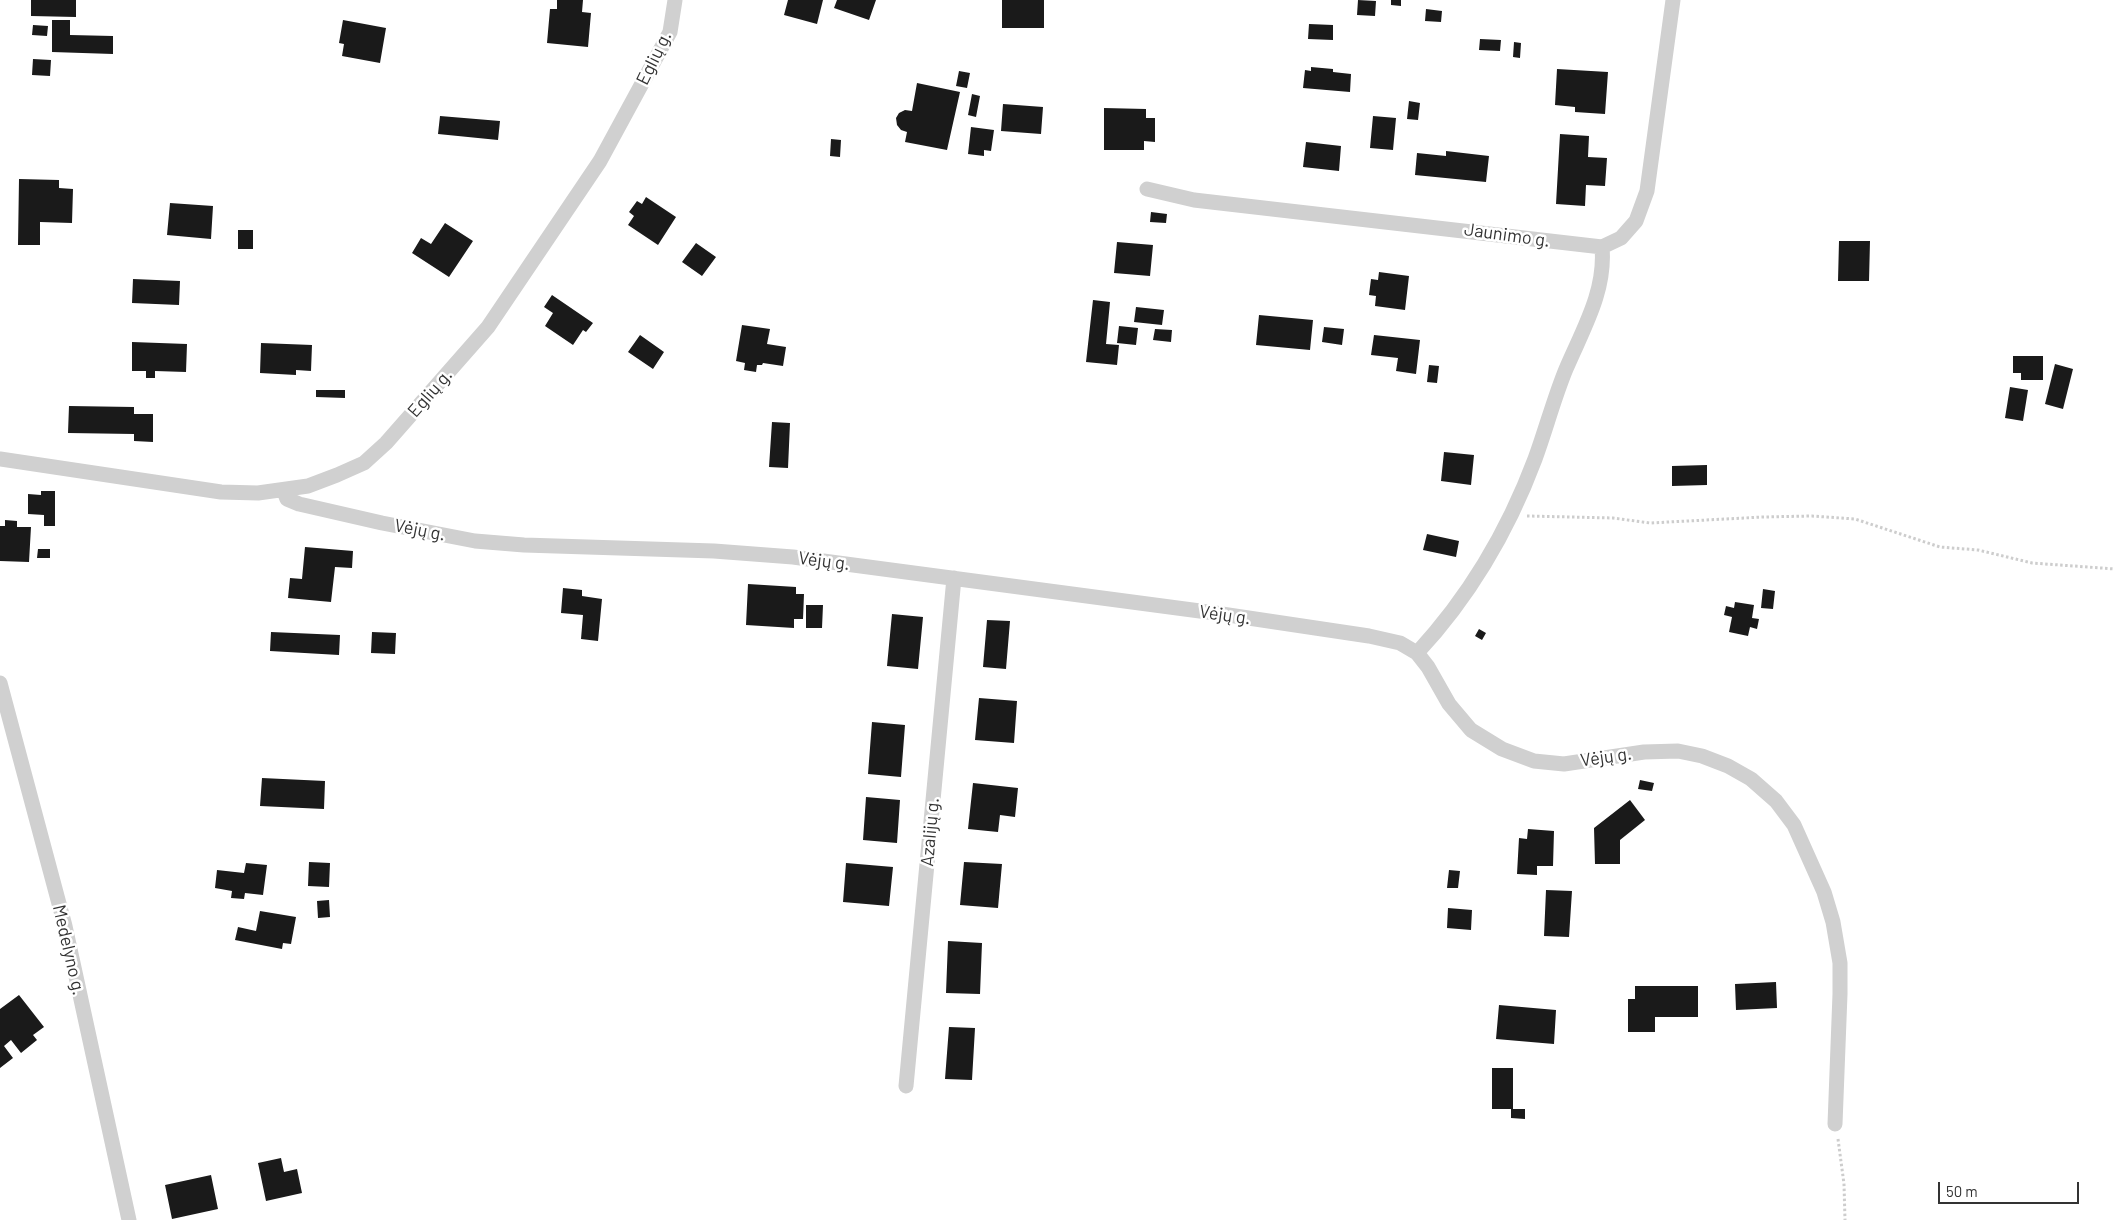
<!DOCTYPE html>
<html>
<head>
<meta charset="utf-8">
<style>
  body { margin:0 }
  #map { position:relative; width:2115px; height:1220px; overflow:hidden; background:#fff; font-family:Barlow,sans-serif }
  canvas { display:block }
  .scale { position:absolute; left:1938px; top:1182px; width:141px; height:22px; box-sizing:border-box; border:2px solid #333; border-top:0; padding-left:6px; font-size:15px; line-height:18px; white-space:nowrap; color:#333; -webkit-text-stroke:4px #fff; paint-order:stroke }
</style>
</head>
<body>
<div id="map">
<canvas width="2115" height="1220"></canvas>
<div class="scale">50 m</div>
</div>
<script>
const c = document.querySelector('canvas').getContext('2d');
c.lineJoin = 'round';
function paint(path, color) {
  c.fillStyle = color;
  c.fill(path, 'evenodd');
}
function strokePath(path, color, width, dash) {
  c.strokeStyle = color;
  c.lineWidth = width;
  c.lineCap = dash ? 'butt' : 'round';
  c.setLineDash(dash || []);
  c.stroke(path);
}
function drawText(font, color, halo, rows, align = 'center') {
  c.font = font + ' Barlow,sans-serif';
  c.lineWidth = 5;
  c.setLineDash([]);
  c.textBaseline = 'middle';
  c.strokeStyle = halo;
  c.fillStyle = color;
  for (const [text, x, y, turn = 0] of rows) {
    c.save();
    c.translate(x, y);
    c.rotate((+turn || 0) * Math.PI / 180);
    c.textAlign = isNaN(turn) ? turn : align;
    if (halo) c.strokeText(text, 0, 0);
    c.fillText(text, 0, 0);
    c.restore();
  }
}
paint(new Path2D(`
  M31,0H76V17L31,16Z
  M557,0H583L582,12L591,13L588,47L547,43L550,9H557Z
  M788,0H823L817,24L784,15Z
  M837,0H876L869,20L834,8Z
  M1002,0H1044V28H1002Z
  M1358,0L1376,1L1375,16L1357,15Z
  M1391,0H1401V6L1391,5Z
  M1426,9L1442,11L1441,22L1425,21Z
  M52,20H70V35L113,36V54L52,52Z
  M343,20L386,28L380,63L342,56L344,44L339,43Z
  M1309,24L1333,25V40L1308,39Z
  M33,25L48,26L47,36L32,35Z
  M1480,39L1501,40L1500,51L1479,50Z
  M1514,42L1521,43L1520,58L1513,57Z
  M33,59L51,60L50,76L32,75Z
  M1311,67L1333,69V72L1351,74L1350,92L1303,88L1305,70L1311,71Z
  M1557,69L1608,72L1605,114L1575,112V107L1555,105Z
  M959,71L970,73L967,88L956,86Z
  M917,83L960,92L947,150L905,142L907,132L901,130L897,125L896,118L899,113L905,110L912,111Z
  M972,94L980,96L976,117L968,115Z
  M1409,101L1420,103L1418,120L1407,119Z
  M1003,104L1043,107L1041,134L1001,131Z
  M1104,108L1146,109V118H1155V142L1144,141V150H1104Z
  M440,116L500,121L498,140L438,134Z
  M1373,116L1396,118L1393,150L1370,148Z
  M971,127L994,130L991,151L984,150V156L968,154Z
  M1560,134L1589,136L1588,157L1607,158L1605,186L1586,185L1585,206L1556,204Z
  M831,139L841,140L840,157L830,156Z
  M1306,142L1341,146L1339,171L1303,167Z
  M1446,151L1489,156L1486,182L1415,175L1417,153L1446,156Z
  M19,179L59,180V188L73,189L72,223L40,222V245H18Z
  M646,197L676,217L658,245L628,225L634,216L629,212L637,201L642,204Z
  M170,203L213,206L211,239L167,235Z
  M1151,212L1167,214L1166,223L1150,222Z
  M445,223L473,241L449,277L412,253L421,238L431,244Z
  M238,230H253V249H238Z
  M1839,241H1870L1869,281H1838Z
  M1117,242L1153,245L1150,276L1114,273Z
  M696,243L716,257L702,276L682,262Z
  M1379,272L1409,276L1405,310L1375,306L1376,296L1369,295L1371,279L1378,280Z
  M133,279L180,281L179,305L132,303Z
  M552,295L593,323L586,332L583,330L573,345L545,326L553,313L544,307Z
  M1093,300L1110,302L1106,344L1119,345L1117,365L1086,362Z
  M1136,307L1164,310L1162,325L1134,322Z
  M1259,315L1313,320L1310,350L1256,345Z
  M742,325L770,329L767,344L786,347L783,366L763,363L762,365H757L756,372L744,370L745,363L736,361Z
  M1119,326L1138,328L1136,345L1117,343Z
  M1324,327L1344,329L1342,345L1322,342Z
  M1155,329L1172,330L1171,342L1153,340Z
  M640,335L664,352L653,369L628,352Z
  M1374,335L1420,340L1416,374L1396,371L1398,358L1371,355Z
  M132,342L187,344L186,372L155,371V378H146V371H132Z
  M261,343L312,345L311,371L296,370V375L260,373Z
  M2013,356H2043V380H2021V373H2013Z
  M2055,364L2073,369L2063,409L2045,404Z
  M1429,365L1439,366L1437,383L1427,382Z
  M2010,387L2028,390L2023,421L2005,418Z
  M316,390H345V398L316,397Z
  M69,406L134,407V414H153V442L134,441V434L68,433Z
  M772,422L790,423L788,468L769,467Z
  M1444,452L1474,455L1471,485L1441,481Z
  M1707,465V485L1672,486V466Z
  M41,491H55V526H44V515L28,514V494L41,495Z
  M5,520L17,521V527H31L29,562L0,561V526H5Z
  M1427,534L1459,541L1456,557L1423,550Z
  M305,547L353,551L352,568L335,567L331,602L288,598L290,578L302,579Z
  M38,549H50V558H37Z
  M748,584L796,587V594H804L803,619H794V628L746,625Z
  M563,588L582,590V596L602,599L598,641L581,639L583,615L561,613Z
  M1763,589L1775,591L1773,609L1761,608Z
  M1735,602L1754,605L1752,618L1759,619L1757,629L1750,627L1748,636L1729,632L1732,617L1724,615L1726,606L1734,608Z
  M806,605H823L822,628H806Z
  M892,614L923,617L918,669L887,666Z
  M987,620L1010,621L1006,669L983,667Z
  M1479,629L1486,633L1482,640L1475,636Z
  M271,632L340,635L339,655L270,651Z
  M372,632L396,633L395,654L371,653Z
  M979,698L1017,701L1014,743L975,740Z
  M872,722L905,725L901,777L868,774Z
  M262,778L325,781L324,809L260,806Z
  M1640,780L1654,783L1652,791L1638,789Z
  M973,783L1018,788L1015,817L1000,815L998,832L968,829Z
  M866,797L900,800L897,843L863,840Z
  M1630,800L1645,820L1620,840V864H1595L1594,828Z
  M1528,829L1554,831L1553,866H1537V875L1517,874L1519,838L1527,839Z
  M309,862L330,863L329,887L308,886Z
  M964,862L1002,864L998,908L960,905Z
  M246,863L267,865L263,895L245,893L244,899L231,898L232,891L215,888L217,870L244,873Z
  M846,863L893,867L889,906L843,902Z
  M1449,870L1460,871L1458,888H1447Z
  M1546,890L1572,891L1569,937L1544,936Z
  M329,900L330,917L318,918L317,901Z
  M1448,908L1472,910L1471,930L1447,928Z
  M260,911L296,917L291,944L283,943L282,949L235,940L238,927L256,931Z
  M948,941L982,943L980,994L946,993Z
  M1776,982L1777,1008L1736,1010L1735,984Z
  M1635,986H1698V1017H1655V1032H1628V999H1635Z
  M19,995L44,1027L33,1035L37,1040L21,1053L11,1040L4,1046L13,1058L0,1068V1009Z
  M1499,1005L1556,1010L1554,1044L1496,1039Z
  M949,1027L975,1028L972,1080L945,1079Z
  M1492,1068H1513V1109H1525V1119L1511,1118V1109H1492Z
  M281,1158L284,1172L297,1169L302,1193L266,1201L258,1163Z
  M211,1175L218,1209L172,1219L165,1185Z`), '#1a1a1a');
strokePath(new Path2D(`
  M1527,516L1613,518L1650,523L1763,517L1812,516L1855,519L1940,547L1978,550L2032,563L2115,569
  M1838,1139L1844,1184L1845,1220`), '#cdcdcd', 3, [2.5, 2.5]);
strokePath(new Path2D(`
  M1147,189L1194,200L1602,247L1621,238L1636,221L1647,191L1673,0
  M0,459L221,492L258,493L308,486L337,475L364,463L386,443L488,327L600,161L670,32L675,0
  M284,491L287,499L299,504L382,523L475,541L524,545L714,551L793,557L1215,613L1369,636L1400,643L1417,653L1428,667L1449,704L1471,730L1502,749L1534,761L1564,764L1644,752L1678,751L1702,756L1728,766L1751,779L1776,801L1794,825L1824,892L1833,922L1840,963V994L1835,1124
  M1417,653C1469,597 1508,531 1535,459C1546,429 1554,398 1566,369C1583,329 1606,291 1602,247
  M0,683L65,926L129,1220
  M906,1086L954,578`), '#d0d0d0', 15);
drawText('18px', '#333', '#fff', [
  ["Eglių g.",654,58,-64],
  ["Jaunimo g.",1507,235,8],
  ["Eglių g.",430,393,-49],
  ["Vėjų g.",420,530,11],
  ["Vėjų g.",824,561,7],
  ["Vėjų g.",1225,615,8],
  ["Vėjų g.",1606,757,-8],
  ["Azalijų g.",930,832,-85],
  ["Medelyno g.",69,950,77]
]);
</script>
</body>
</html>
